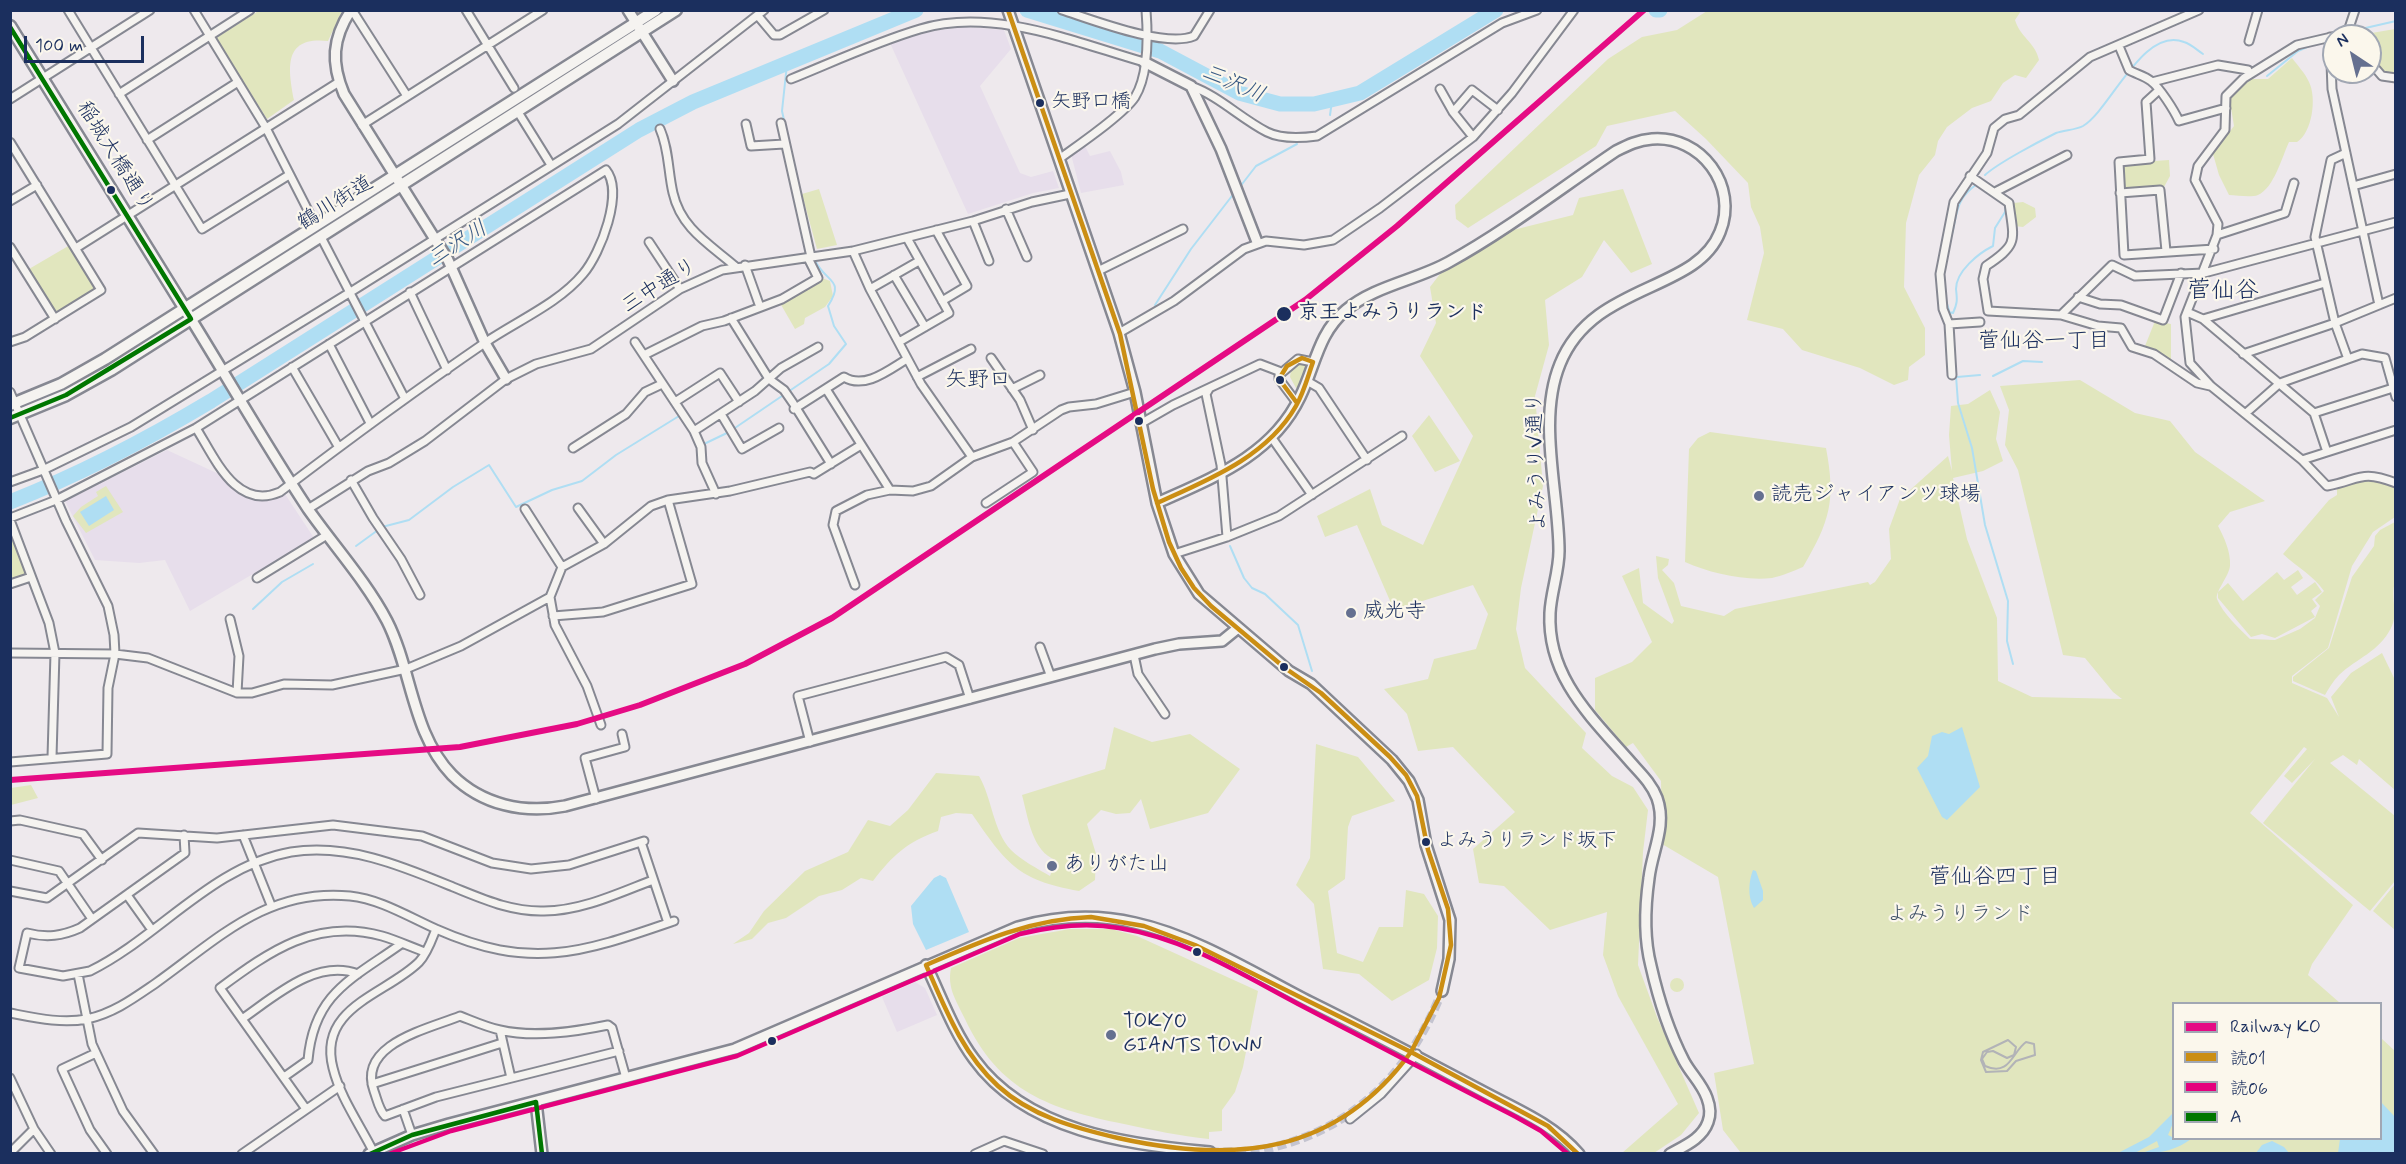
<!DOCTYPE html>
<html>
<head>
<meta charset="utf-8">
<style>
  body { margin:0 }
  #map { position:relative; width:2406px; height:1164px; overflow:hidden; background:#eee9ed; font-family:Mynerve,"Klee One",sans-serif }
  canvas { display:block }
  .frame { position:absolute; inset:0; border:12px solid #1b2f5e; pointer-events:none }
  .legend { position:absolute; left:2172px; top:1002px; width:210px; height:138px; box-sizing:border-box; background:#fbf7ec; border:2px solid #a1a7b3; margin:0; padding:8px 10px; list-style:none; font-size:18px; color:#1b2f5e }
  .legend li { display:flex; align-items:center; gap:12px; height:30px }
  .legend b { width:30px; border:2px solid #a1a7b3 }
  .north { position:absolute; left:2322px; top:24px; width:60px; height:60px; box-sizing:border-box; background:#fbf7ec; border:2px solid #a1a7b3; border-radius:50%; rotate:325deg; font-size:16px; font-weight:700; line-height:24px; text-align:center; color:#1b2f5e }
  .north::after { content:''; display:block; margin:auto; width:21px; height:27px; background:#657090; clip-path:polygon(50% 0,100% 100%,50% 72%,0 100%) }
  .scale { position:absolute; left:24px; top:36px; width:120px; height:27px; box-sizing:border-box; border:3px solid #1b2f5e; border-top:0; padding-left:8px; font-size:18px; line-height:21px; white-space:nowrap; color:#1b2f5e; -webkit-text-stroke:4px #fbf7ec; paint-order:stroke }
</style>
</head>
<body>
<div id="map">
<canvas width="2406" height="1164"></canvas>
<div class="frame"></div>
<ul class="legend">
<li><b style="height:8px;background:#e50b84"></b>Railway KO</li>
<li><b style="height:8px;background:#cb8e13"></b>読01</li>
<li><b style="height:8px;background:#e5007d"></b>読06</li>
<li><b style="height:8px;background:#070"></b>A</li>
</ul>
<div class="north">N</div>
<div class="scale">100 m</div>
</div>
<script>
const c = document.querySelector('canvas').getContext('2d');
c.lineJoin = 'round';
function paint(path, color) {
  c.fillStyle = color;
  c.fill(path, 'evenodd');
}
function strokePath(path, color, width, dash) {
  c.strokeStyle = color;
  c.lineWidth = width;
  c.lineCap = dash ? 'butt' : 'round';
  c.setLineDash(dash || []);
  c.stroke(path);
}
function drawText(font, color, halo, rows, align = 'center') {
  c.font = font + ' Mynerve,"Klee One",sans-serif';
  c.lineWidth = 4.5;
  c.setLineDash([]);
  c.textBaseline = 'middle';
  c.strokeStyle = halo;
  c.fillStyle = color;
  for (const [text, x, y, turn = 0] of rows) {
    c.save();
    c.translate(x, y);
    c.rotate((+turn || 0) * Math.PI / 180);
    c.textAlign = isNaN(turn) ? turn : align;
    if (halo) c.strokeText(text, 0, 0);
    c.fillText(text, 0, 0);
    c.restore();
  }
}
paint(new Path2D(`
  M966,27L1004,30L1011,49L980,86L1020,173L1031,177L1053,171L1059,188L1033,193L968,214L890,43L923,32Z
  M1084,144L1090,156L1110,151L1121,172L1124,185L1081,193L1071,154Z
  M167,450L223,476L243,494L253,498H274L285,494L314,538L190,611L165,560L139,563L95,560L65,501Z
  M915,982L925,988L937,1015L897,1032L882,997Z`), '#e7deeb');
paint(new Path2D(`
  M260,10L342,11L328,41C283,36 288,68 294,100L267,119L216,38Z
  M1707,11H2021L2015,20C2020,37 2035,42 2039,60L2026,78L2015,75L2003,83L1991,101L1972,108L1947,127L1938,141L1935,155L1919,175L1906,223L1904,287L1925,328V355L1909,367L1908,380L1894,385L1860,368L1802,350L1783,329L1747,320L1764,253L1760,227L1751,207L1748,183L1706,139L1675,111L1607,126L1596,146L1468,228L1456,219L1455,205L1608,59L1642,37L1677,30Z
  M2395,29V73C2373,76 2370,53 2370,36L2360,35Z
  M2292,58C2298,66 2305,73 2309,82C2317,98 2312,133 2297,142H2289C2282,157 2274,188 2258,195C2250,198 2237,195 2229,195L2219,175L2213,154L2234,126L2229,96L2252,79H2268Z
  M2169,160L2170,176L2164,187L2126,190L2122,186V166L2125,163Z
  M819,189L837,245L817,249L802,194Z
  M1623,189L1652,264L1631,273L1604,240L1582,277L1545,300L1549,345L1535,396L1543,486L1521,588L1516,629L1525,668L1586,733L1582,748L1612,776L1633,787L1648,810L1643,852L1638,965L1657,1017L1699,1113L1681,1135L1654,1153H1622L1678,1104L1618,996L1603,955L1607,912L1550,930L1504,886L1479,883L1473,849L1515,812L1453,747L1418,751L1407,714L1384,689L1428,679L1434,659L1476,649L1488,614L1473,585L1394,610L1357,525L1325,537L1317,516L1370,489L1382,525L1423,545L1473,436L1420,356L1436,323L1430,287L1440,274L1513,230L1573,215L1579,198Z
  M2023,202L2035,208L2036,217L2023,227L2015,226L2014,203Z
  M70,245L98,287L56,313L29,269Z
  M822,278L830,281L833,296L825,307L805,318L804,324L795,329L780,303L821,281Z
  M2155,321L2171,324V361L2145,346Z
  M1301,363L1307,365L1299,387L1296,388L1290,377L1291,370Z
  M2080,380L2135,413L2170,421L2195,452L2265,501L2230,512L2218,526C2224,537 2231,552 2230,566C2229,576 2215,592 2217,599C2223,614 2239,628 2250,639L2275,640L2300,629L2315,618L2320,606L2315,600L2324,591C2314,576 2297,567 2283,554L2329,500L2337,495V488C2358,479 2374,479 2395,487V517L2373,532L2352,566L2328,648L2292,676V683L2327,698L2339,717L2331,697L2351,673L2382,653L2395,680V790L2359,759L2357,765L2343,755L2330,763L2395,816V881L2370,911L2263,823L2315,759L2292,783L2284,776L2307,749L2304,747L2250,813L2353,905L2312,964L2308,975L2340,1003L2174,1004V1138H2380L2381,1038L2395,1051V1153H1741L1723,1130L1714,1073L1754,1064L1718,877L1662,844L1661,781L1633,743L1626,747L1595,710V678L1632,662L1652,642L1622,576L1639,568L1643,603L1672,624L1674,621L1658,578L1656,556L1669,559L1668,565L1662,570L1674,583L1681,606L1724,616L1735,609L1868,582L1870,585L1875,582L1891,559L1889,529L1900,499L1948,456L1952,471L1949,435L1951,406L1968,404L1990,390L2000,412L1996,439L2003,461L1983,471L1953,478L1967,539L1997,618L1998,681L2032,697L2122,699L2113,692L2085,658L2063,655L2018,470L2005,445L2009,410L2000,386Z
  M1429,415L1460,461L1435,472L1412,436Z
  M1710,432L1826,448C1836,501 1830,521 1803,567C1793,571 1782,576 1772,578C1743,581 1710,573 1685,562L1689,449L1698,438Z
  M106,486L123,512L86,533L73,516L81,507L98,496L96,492Z
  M2395,522V582C2390,598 2399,613 2391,628C2379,652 2357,658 2339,675C2333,681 2329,688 2325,695L2293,681V677L2329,648L2352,577L2374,546L2375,536L2380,530Z
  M10,530L27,575L11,580H10Z
  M2298,570L2303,578L2291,587L2297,595L2315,582L2322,592L2312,599L2317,606L2311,611L2315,617L2275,638L2262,634L2251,637L2218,598V592L2228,583L2243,601L2277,572L2284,580Z
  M1114,727L1152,742L1190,734L1240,769L1208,813L1150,829L1141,799L1130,813L1116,814L1101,810L1087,824L1096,854L1095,880L1079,891C1017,880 1006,863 972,814L956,813L941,817L938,831C907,842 893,855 873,881L861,878L842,890L819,896L786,918L768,923L752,939L733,944L749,933L764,911L805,871L848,852L868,820L890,826L908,810L936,773L979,776C992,798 993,831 1011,850C1021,860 1038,869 1050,876L1056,860C1032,852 1028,817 1022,795L1105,769Z
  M1316,744L1358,757L1395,801L1352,816L1348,827L1345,879L1328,891L1337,953L1363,962L1379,927H1403L1406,890L1424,894L1438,916L1437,948L1429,980L1392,1001L1359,974L1323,969L1314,904L1296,885L1310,858Z
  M31,785L38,798L11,805V788Z
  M2395,884V930L2373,911Z
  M1070,929H1111L1137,936L1258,991L1243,1067L1235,1092L1222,1110V1131L1209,1132V1139C1180,1136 1152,1130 1124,1124C1050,1109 999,1092 965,1019C956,1000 947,988 951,968L1019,938Z
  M1670 985a7 7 0 1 1 14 0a7 7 0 1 1-14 0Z`), '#e1e6be');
paint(new Path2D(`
  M106,496L114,510L89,526L80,512Z
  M1962,727L1980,787L1947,820L1942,817L1917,768L1928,756L1932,736L1942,732L1949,734Z
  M1753,870L1756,871L1763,891V900L1754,908C1747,897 1749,880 1753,870Z
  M940,875L946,878L969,932L926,950L913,924L911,906L934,878Z
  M2381,1102L2395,1117V1153H2338L2340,1139L2380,1138Z
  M2173,1113V1123L2168,1135L2174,1138L2191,1139C2176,1150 2160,1154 2142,1153L2159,1147L2157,1141L2135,1153H2118L2149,1137Z
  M2272,1141L2284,1147L2289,1153H2256L2262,1145Z`), '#afdef3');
strokePath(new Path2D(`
  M2361,29L2396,21
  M2267,76L2298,51L2314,44
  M1330,115L1332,101
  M1985,175C1998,163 2040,141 2056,133C2064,130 2076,130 2083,126C2111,109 2143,26 2184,42C2191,44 2197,50 2203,54
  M1977,185L1988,192
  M1239,188L1256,166L1297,144
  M1950,241C1958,216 1953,201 1977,184
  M1945,297L1951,317
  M1155,305L1191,249L1235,192
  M1949,312L1953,313C1958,302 1957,299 1956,289C1956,271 1979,253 1993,246L1995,228L2005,212L2006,203
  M1953,335L1958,403L1972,448L1985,525L2008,601L2007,641L2013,664
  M1993,376L2023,361L2042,362
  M1957,377L1980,375
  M704,444L729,432L829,364L846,344L834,326L828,306C846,278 825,283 815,260L782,111L787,64
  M382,527L409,520L453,487L489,465L516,507L552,490L582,481L616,455L679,416L683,421
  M356,546L378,530
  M1230,546L1244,578L1252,588L1265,594L1298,625L1312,671
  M253,609L282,582L313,564`), '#afdef3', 2);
strokePath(new Path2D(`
  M1027,10L1160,51L1239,93L1280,104H1314L1360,93L1496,10
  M1656,10H1660
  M10,502C81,474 146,440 211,401L639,130L693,102L916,10`), '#afdef3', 15);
strokePath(new Path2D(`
  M1210,1152C1226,1152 1244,1152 1260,1150C1350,1133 1410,1074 1442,991`), '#c4c4d0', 9, [9, 4.5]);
const street = new Path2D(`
  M68,10L202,229L289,175
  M194,10L266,128L316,226
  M352,10L407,96
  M466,10L514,88
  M1062,10C1093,20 1165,48 1194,36L1210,10
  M2355,10L2349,28L2340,35L2297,45L2244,78L2226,96L2225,130L2198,166L2195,180L2218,224L2217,235L2185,317L2190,363L2211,386L2302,460L2327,486C2360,480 2360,469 2396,483
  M758,16L774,35H780L824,10
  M2349,28L2355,36
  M2330,37L2332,89L2379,305
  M2249,41L2258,10
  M2119,46L2129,70C2136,74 2145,76 2151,81C2160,88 2174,110 2179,121L2226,108
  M2370,62L2382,76L2396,78
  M791,79C833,62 876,42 920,29C993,7 1074,42 1144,62
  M2152,82L2218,65L2248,70L2249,74
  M1191,86C1219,96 1240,118 1267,132C1281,139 1302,138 1317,136L1502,23L1537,10
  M1440,89L1453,112L1473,137
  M2158,91L2146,102L2150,159L2119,162L2124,255L2214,249
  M119,94L250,10
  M10,99L150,10
  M518,112L551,165
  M1453,112L1472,90L1498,110
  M781,123L811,257
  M746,124L751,146L784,144
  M362,125L543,10
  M660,129C669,149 668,172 673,193C681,229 711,245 736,267
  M147,140L238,82
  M10,142L101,290L25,337L10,342
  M2346,153L2331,160L2315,237L2335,323L2348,359
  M1059,159C1077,146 1123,115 1135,97C1149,74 1148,36 1146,10
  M1970,176L2009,203C2014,241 2019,244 1986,266L1983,279L1988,311L2061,315L2112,265L2135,276L2204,273L2396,222
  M2353,186L2396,174
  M1995,192L2067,155
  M2120,193L2160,190L2166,251
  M10,201L37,185
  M1006,209L1027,257
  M973,221L989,261
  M936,230L967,286L942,301
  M2217,235L2285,213L2294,183
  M321,237L405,399
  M649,242L680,289
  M10,247L55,319
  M76,248L339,82
  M853,251L870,289L921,384L972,457
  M745,265L760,307
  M1098,271L1183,229
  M894,275L925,327
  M870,289L919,261
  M410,292L447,370
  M2078,297L2100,304L2121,305L2163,320L2181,273
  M2187,312L2203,319L2314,413L2327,452
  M2061,315L2098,326L2121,328L2132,347L2154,354L2197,383L2210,386
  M731,318L769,379L784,390L793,403L831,464
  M2203,319L2325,283
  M1949,324L1980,322
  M1119,333L1174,301L1244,249L1266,241L1304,245L1333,240L1380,208L1473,137L1512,93L1574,10
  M635,342L694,431L701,447L702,463L716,494
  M899,342L949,313L907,238
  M329,344L370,423
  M2243,354L2335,323L2396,298
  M644,355L702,326L724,321L782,299L818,278L808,258
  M991,358L1020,400L1033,430
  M292,367L338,446
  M1952,375L1949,324L1943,309L1940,274L1954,202L1987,153L1994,128L2005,119L2019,115L2090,57L2199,10
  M917,377L971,349
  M1307,381L1319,388L1367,460
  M826,389L890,490
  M1012,389L1040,375
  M1209,389L1206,394L1221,465L1227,537
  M10,392L66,521L108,606L114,635L115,654L108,688L107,754L10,762
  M675,402L720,373L739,402
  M1297,403L1279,379V375L1298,359L1313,362
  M794,409L844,377C865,390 890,369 907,359
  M2246,413L2280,383L2362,354L2385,358L2396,397
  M2314,413L2393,388
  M721,414L742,449L779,428
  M1140,424L1173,405L1260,364L1281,372
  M694,431L755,391L781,368L818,347
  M1272,438L1312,495
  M573,448L626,414L645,392L662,384
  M2302,460L2396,430
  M351,480L373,518L401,559L420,595
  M10,482L43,470L131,427L349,293L618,124L764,10
  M986,503L1033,472L1013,442
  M578,508L604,544
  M308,509L368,471L389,463L425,441L506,379L536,364L591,349L680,289L722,270L853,251L973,221L1032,202L1070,194
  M525,509L562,567
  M10,518L56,500L196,428L606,170C624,192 601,253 583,274C559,303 517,321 486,342C416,390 348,440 280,492C236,511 215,458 196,428
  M10,520L49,623L55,653L52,757
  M1174,554L1227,537L1279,516L1402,436
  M257,578L327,535
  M10,584L31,577
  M855,585L833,525L836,511L867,495L890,490L913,491L931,486L972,457L1013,442L1061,410L1069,407L1096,404L1135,392
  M550,597L555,625L587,686L601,725
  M553,616L603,612L692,584L668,500
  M230,619L239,656L237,693
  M1040,647L1051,677
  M10,653L115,654L148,658L237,693H252L284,684L332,685L406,669L461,646L550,597L562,567L604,544L651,506L668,500L730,491L810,472L814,474L861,445
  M1134,655L1138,674L1165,714
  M810,742L798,696L946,657L959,665L970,699
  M596,799L585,758L625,747L622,734
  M10,821L20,820L83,834L102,860
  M184,835L185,853L80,928C62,936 47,938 27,933L19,968L63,976L90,971C159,937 212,866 291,852C348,843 402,866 453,887C483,899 511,912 544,911C581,911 619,893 653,880
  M243,835L271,905
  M641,842L668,923
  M10,860L59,871L92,919
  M10,891L47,898L138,833L217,838L333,825L422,836L492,863L531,869L569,865L644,841
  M127,895L152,930
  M436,929C531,971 581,953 674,921
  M78,974L92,1044L123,1111L154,1154
  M10,1013C36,1018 62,1024 87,1019C114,1013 134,998 156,983C219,938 267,888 350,896C380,899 409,917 436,929C432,939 427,954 419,962C387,994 317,1007 333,1068C340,1097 360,1125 373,1151
  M242,1019C274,997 316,958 358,974
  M500,1030L511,1078
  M619,1051L436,1097L385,1116C379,1110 377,1099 374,1091C357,1044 428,1029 460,1016C473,1021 486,1027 500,1030C534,1038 574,1032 608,1025L612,1028L626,1078
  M96,1053L62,1069L90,1130L107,1154
  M284,1077L308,1060C314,993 352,979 401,944
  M10,1078L34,1129L10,1153
  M372,1084L502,1043
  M306,1109L220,988C270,951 316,918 382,936C396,940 411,947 425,952
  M403,1109L412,1135
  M1350,1119L1381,1094L1417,1054
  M34,1129L51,1154
  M242,1154L340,1086
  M975,1154L1004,1141L1043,1154`);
const secondary = new Path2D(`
  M351,10C332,39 331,63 344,94L448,260L485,343L506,379
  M628,10L673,81
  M1008,10L1119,333L1135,392L1157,503L1174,554L1199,594L1289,671L1311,684L1392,760L1409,781L1418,800L1426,845L1450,920L1449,959L1442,991
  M1144,62L1191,86L1221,149L1257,242
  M191,319C230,382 267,447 308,509C334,546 366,581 387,621C412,670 412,734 452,775C482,805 524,814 565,806L1155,649L1179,644L1222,641L1238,628
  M1157,503C1212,478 1272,456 1300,397C1315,367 1318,333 1346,310C1374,286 1417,280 1449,262C1507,230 1561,188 1616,151C1628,145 1638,140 1652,139C1701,135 1739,186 1720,232C1696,293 1593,282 1560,364C1537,420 1559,493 1559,551C1559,572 1551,592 1550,613C1547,675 1589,715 1627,758C1638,771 1651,782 1657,798C1667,826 1652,851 1649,878C1645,906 1644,939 1651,966C1658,997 1669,1032 1684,1061C1691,1074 1702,1084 1707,1098C1710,1106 1711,1114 1708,1122C1702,1139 1684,1146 1670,1154
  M926,965C941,996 953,1031 974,1059C1026,1131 1127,1145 1210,1152
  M536,1102L542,1154
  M369,1154L412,1135L449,1124L735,1049L1018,927C1057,916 1096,914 1135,923C1195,936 1255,974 1310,1002C1367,1030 1423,1060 1480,1090C1515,1109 1552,1123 1579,1154`);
const primary = new Path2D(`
  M10,26L188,314
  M10,405L61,384L105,359L656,10
  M10,418L66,395L111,370L676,10`);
strokePath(street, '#868892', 11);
strokePath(secondary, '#868892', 14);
strokePath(primary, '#868892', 15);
strokePath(street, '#f5f3f0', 7);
strokePath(secondary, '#f5f3f0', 9);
strokePath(primary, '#f5f3f0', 10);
strokePath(new Path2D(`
  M2008,1040L2016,1047L2014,1055L2007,1058L1993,1051L1987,1052L1982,1059L1985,1066C2010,1077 2012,1052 2026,1042L2034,1044L2035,1055L2016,1061L2007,1071L1986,1072L1981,1060L1983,1052Z`), '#b2b3b7', 2);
strokePath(new Path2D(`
  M1008,10L1120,334L1153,489L1169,542L1181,568L1194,588L1211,606L1285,668L1321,693L1390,757L1406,775L1417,796L1428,850L1448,909L1451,945L1439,998L1411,1052
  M1157,503C1208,480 1267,457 1296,406C1304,392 1308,376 1313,362L1302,358L1287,366L1279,379L1297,403
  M1091,917L1144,926L1195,945L1411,1052C1336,1155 1235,1164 1118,1138C1075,1128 1031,1116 998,1086C962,1053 945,1008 926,965C981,941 1031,919 1091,917Z
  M1411,1052L1548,1126L1578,1154`), '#cb8e13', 4.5);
strokePath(new Path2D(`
  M389,1154L451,1131L737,1056L1020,934C1053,926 1086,922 1119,928C1184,938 1241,974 1298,1004C1371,1042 1443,1080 1516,1117L1541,1131L1568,1154`), '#e5007d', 4.5);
strokePath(new Path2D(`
  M10,27L191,319L66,395L10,418
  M370,1154L412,1135L536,1102L542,1154`), '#070', 4.5);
strokePath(new Path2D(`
  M10,780L460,747L577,724L640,705L745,664L832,618L1305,300L1397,226L1644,10`), '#e50b84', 6);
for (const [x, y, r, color] of [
  [1040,103,5,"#1b2f5e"],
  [111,190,5,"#1b2f5e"],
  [1284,314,8,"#1b2f5e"],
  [1280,380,5,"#1b2f5e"],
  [1139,421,5,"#1b2f5e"],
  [1759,496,6,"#657090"],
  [1351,613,6,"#657090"],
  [1284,667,5,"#1b2f5e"],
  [1426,842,5,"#1b2f5e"],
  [1052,866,6,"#657090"],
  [1197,952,5,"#1b2f5e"],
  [1111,1035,6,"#657090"],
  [772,1041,5,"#1b2f5e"]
]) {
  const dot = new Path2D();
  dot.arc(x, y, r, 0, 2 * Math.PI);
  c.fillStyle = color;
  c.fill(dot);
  strokePath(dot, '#fbf7ec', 2);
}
drawText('20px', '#1b2f5e', '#fbf7ec', [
  ["矢野口橋",1051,103],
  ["よみうりランド坂下",1437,842]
], 'left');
drawText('21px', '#1b2f5e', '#fbf7ec', [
  ["稲城大橋通り",114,157,58],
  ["鶴川街道",336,204,-32],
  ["三中通り",660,287,-32],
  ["よみうりV通り",1538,462,-92]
]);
drawText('bold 21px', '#1b2f5e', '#fbf7ec', [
  ["京王よみうりランド",1298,314]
], 'left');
drawText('21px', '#1b2f5e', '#fbf7ec', [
  ["読売ジャイアンツ球場",1771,496],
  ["威光寺",1363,613],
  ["ありがた山",1064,866],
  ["TOKYO",1123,1023],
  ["GIANTS TOWN",1123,1047]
], 'left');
drawText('21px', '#415369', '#fbf7ec', [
  ["よみうりランド",1960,916]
]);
drawText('italic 22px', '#395a84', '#fbf7ec', [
  ["三沢川",1233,85,23],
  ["三沢川",458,245,-32]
]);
drawText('22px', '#1b2f5e', '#fbf7ec', [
  ["菅仙谷一丁目",2044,342],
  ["矢野口",978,381],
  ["菅仙谷四丁目",1995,878]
]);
drawText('24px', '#1b2f5e', '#fbf7ec', [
  ["菅仙谷",2223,292]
]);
</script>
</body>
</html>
